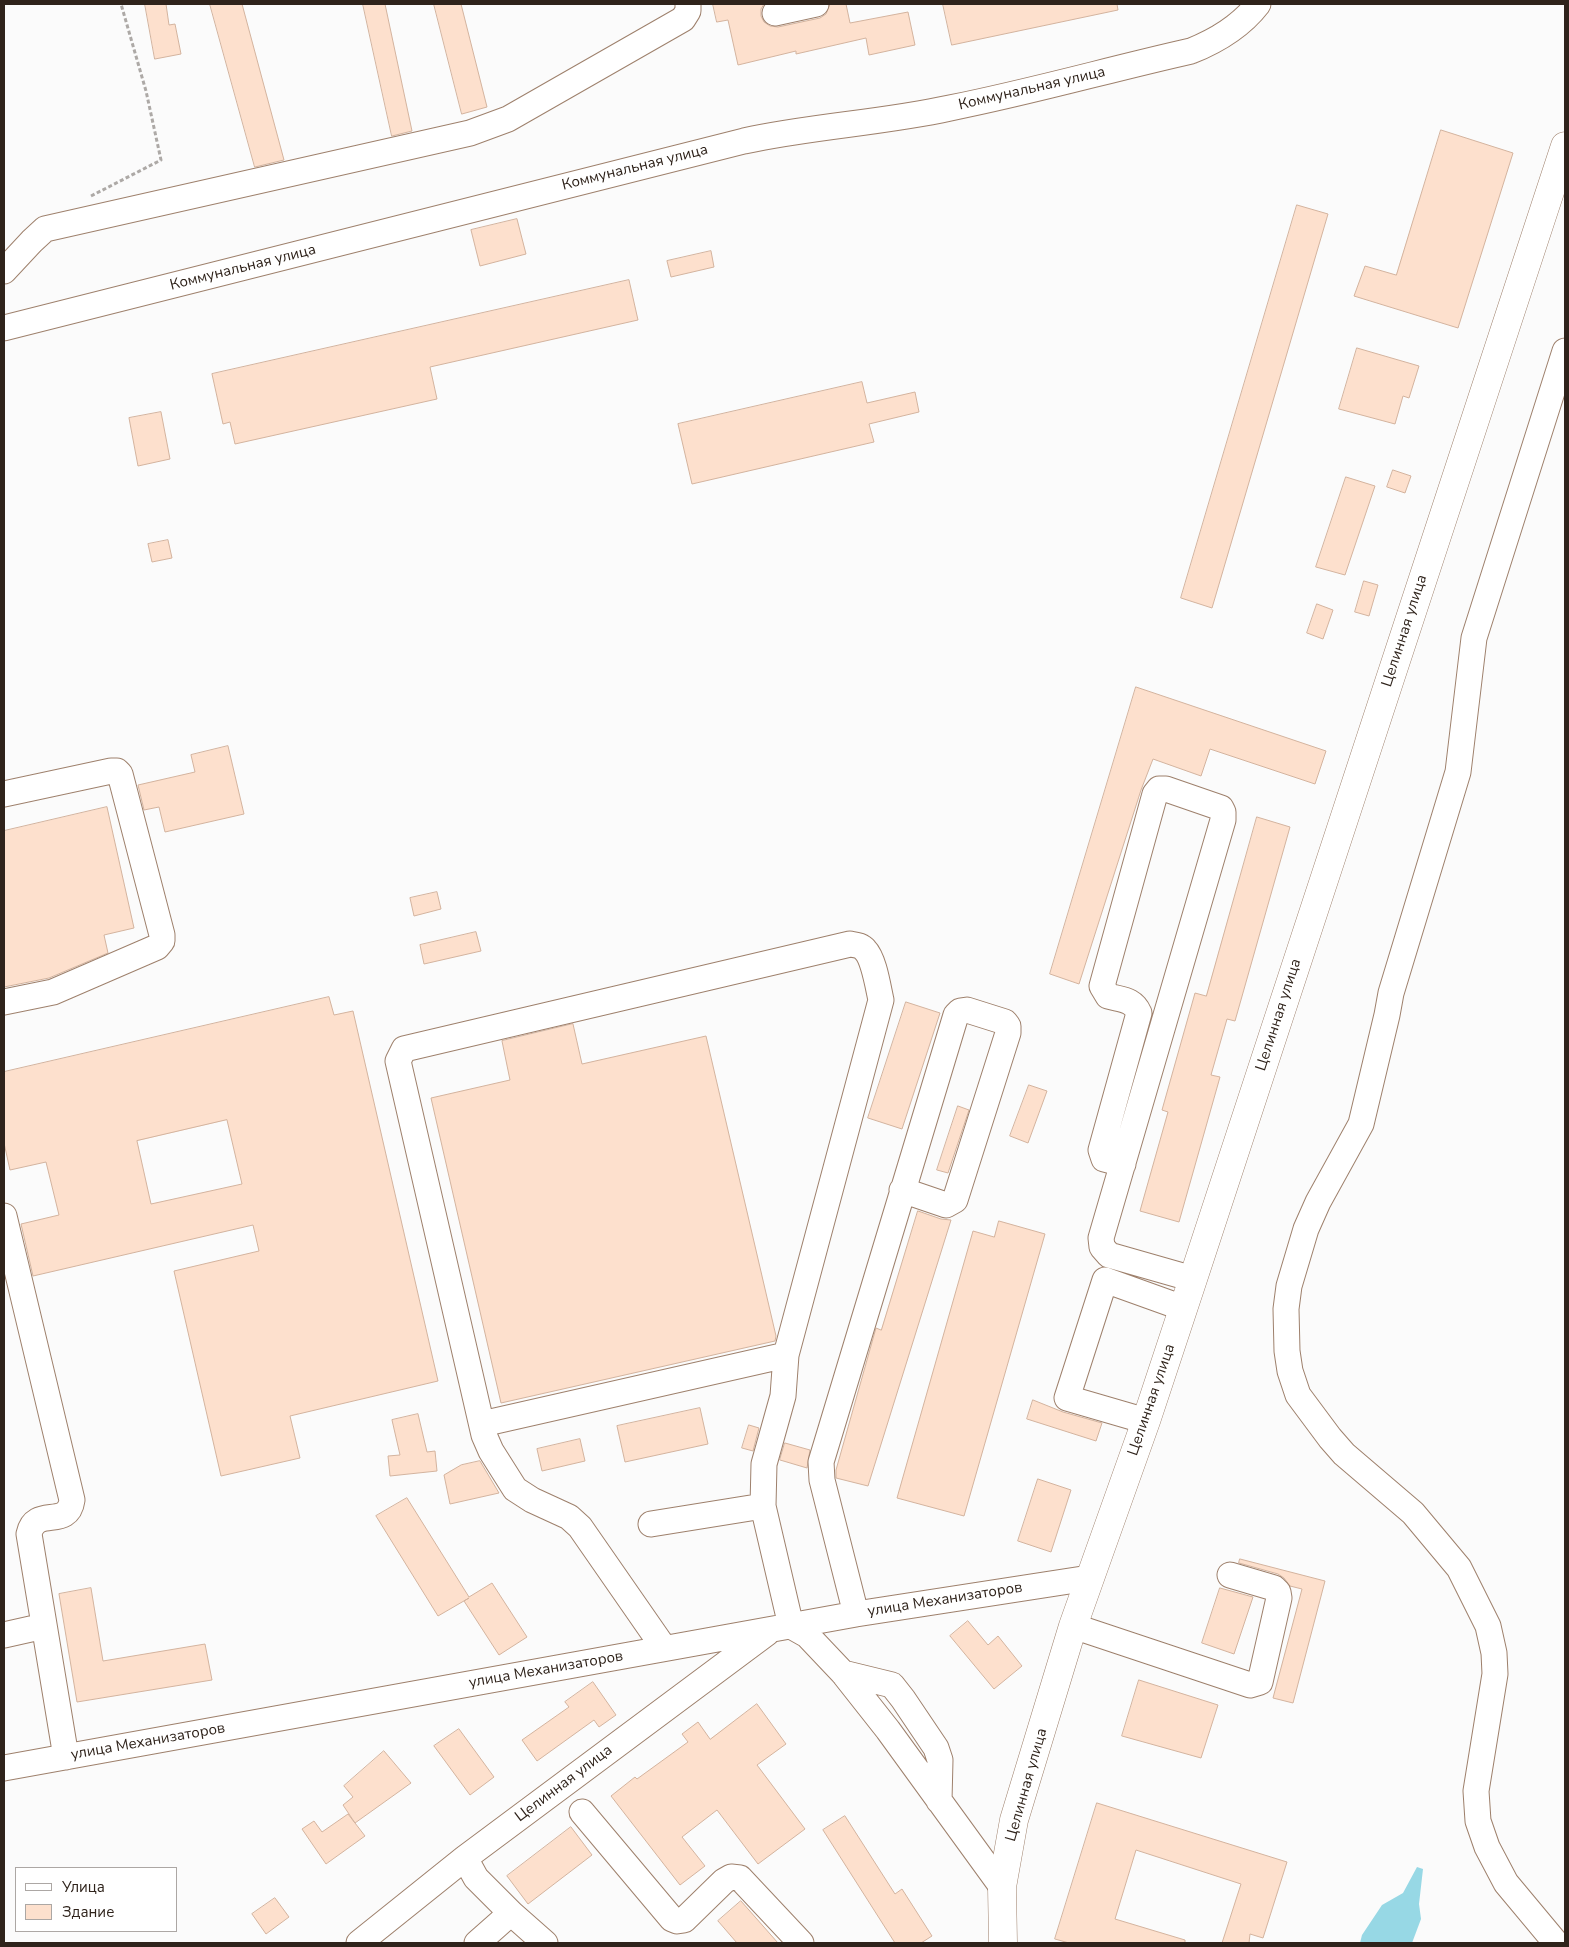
<!DOCTYPE html>
<html>
<head>
<meta charset="utf-8">
<style>
  body { margin:0 }
  #map { position:relative; width:1569px; height:1947px; overflow:hidden; background:#fbfbfb; font-family:"Nunito Sans",sans-serif }
  canvas { display:block }
  .frame { position:absolute; inset:0; border:5px solid #2f231b; pointer-events:none }
  .legend { position:absolute; left:15px; top:1867px; width:162px; height:65px; box-sizing:border-box; background:#fff; border:1px solid #aca7a4; margin:0; padding:6px 9px; list-style:none; font-size:15px; color:#2f231b }
  .legend li { display:flex; align-items:center; gap:10px; height:25px }
  .legend b { width:25px; border:1px solid #aca7a4 }
</style>
</head>
<body>
<div id="map">
<canvas width="1569" height="1947"></canvas>
<div class="frame"></div>
<ul class="legend">
<li><b style="height:6px;background:#fff"></b>Улица</li>
<li><b style="height:14px;background:#fde0cd"></b>Здание</li>
</ul>
</div>
<script>
const c = document.querySelector('canvas').getContext('2d');
c.lineJoin = 'round';
function paint(path, color) {
  c.fillStyle = color;
  c.fill(path, 'evenodd');
}
function strokePath(path, color, width, dash) {
  c.strokeStyle = color;
  c.lineWidth = width;
  c.lineCap = dash ? 'butt' : 'round';
  c.setLineDash(dash || []);
  c.stroke(path);
}
function drawText(font, color, halo, rows, align = 'center') {
  c.font = font + ' "Nunito Sans",sans-serif';
  c.lineWidth = 5;
  c.setLineDash([]);
  c.textBaseline = 'middle';
  c.strokeStyle = halo;
  c.fillStyle = color;
  for (const [text, x, y, turn = 0] of rows) {
    c.save();
    c.translate(x, y);
    c.rotate((+turn || 0) * Math.PI / 180);
    c.textAlign = isNaN(turn) ? turn : align;
    if (halo) c.strokeText(text, 0, 0);
    c.fillText(text, 0, 0);
    c.restore();
  }
}
paint(new Path2D(`
  M1417,1867L1423,1869L1419,1904L1421,1919L1412,1943H1360L1362,1935L1382,1905L1403,1893Z`), '#97d8e5');
const building = new Path2D(`
  M145,4H166L169,25L175,24L181,54L155,59Z
  M210,4H242L284,160L255,167Z
  M363,4H385L412,131L392,136Z
  M434,4H461L487,107L462,114Z
  M713,4H764L761,9V16L764,22L770,26L778,27L820,18L826,14L830,4H846L850,23L908,12L915,45L869,55L866,38L796,54V51L738,65L728,20L717,22Z
  M943,4H1117L1118,10L952,45Z
  M1441,130L1513,153L1458,328L1354,296L1365,266L1396,275Z
  M1297,205L1328,214L1212,608L1181,598Z
  M517,219L526,254L480,266L471,230Z
  M711,251L714,267L671,277L667,261Z
  M629,280L638,320L430,367L437,399L235,444L230,422L223,424L212,374Z
  M1357,348L1419,366L1409,398L1403,396L1395,424L1339,409Z
  M862,382L867,403L915,392L919,412L869,424L874,442L692,484L678,424Z
  M161,412L170,459L138,466L129,418Z
  M1393,470L1411,476L1405,493L1387,487Z
  M1346,477L1375,486L1345,575L1316,567Z
  M168,540L172,558L152,562L148,544Z
  M1364,581L1378,585L1369,616L1355,612Z
  M1317,604L1333,610L1323,639L1307,633Z
  M1136,687L1326,751L1315,784L1210,749L1201,776L1153,759L1141,790L1079,984L1050,974Z
  M228,746L244,814L165,832L159,807L144,810L138,785L195,772L191,755Z
  M107,807L134,928L104,935L108,953L49,978L4,987V831Z
  M1257,817L1290,827L1235,1021L1227,1019L1211,1075L1220,1077L1179,1222L1140,1211L1168,1112L1162,1110L1195,993L1206,996Z
  M437,892L441,909L414,916L410,898Z
  M476,932L481,951L424,964L420,945Z
  M329,997L334,1015L353,1011L438,1381L290,1416L300,1458L221,1476L174,1271L259,1251L253,1225L33,1276L21,1224L59,1215L46,1162L10,1170L4,1143V1072ZM227,1120L242,1184L151,1204L137,1141Z
  M906,1002L940,1013L902,1129L868,1118Z
  M573,1024L582,1064L706,1036L776,1336L775,1341L501,1403L431,1098L510,1080L502,1041Z
  M1029,1085L1047,1091L1028,1143L1010,1136Z
  M958,1106L969,1110L948,1173L937,1170Z
  M918,1211L941,1219L951,1220L868,1486L836,1478V1470L876,1328L881,1330Z
  M999,1221L1045,1234L964,1516L897,1498L973,1231L994,1237Z
  M1033,1400L1063,1412L1102,1423L1096,1441L1027,1419Z
  M700,1408L708,1444L625,1462L617,1426Z
  M418,1414L427,1452L435,1451L437,1471L390,1476L388,1456L400,1455L392,1420Z
  M749,1425L759,1428L753,1451L742,1448Z
  M580,1439L585,1461L542,1471L537,1449Z
  M785,1443L810,1450L807,1468L780,1460Z
  M480,1461L499,1493L450,1504L444,1475L461,1465Z
  M1038,1479L1071,1490L1051,1552L1018,1541Z
  M407,1498L469,1597L492,1583L527,1637L499,1655L464,1601L469,1598L438,1616L376,1516Z
  M1240,1559L1325,1581L1293,1703L1273,1698L1302,1589L1290,1586L1284,1578L1278,1574L1239,1563Z
  M91,1588L103,1661L205,1644L212,1680L77,1702L59,1594Z
  M1220,1588L1253,1597L1234,1654L1202,1643Z
  M968,1621L988,1645L998,1636L1022,1666L994,1689L950,1636Z
  M1139,1680L1218,1705L1201,1758L1122,1736Z
  M593,1682L616,1715L599,1727L594,1720L537,1761L522,1740L569,1707L565,1702Z
  M757,1704L786,1744L757,1765L805,1829L758,1864L717,1810L682,1837L705,1866L680,1885L611,1796L635,1777L637,1779L688,1742L682,1734L698,1722L710,1739Z
  M459,1729L494,1777L470,1795L434,1746Z
  M384,1751L411,1783L355,1823L365,1836L326,1864L302,1829L314,1821L322,1832L348,1814L355,1823L343,1805L353,1797L344,1786Z
  M1097,1803L1287,1862L1263,1938L1250,1934L1249,1943H1222L1241,1884L1136,1850L1115,1919L1185,1940V1943H1069L1055,1939Z
  M845,1816L895,1894L902,1889L932,1936L921,1943H895L823,1830Z
  M571,1827L592,1855L528,1904L507,1876Z
  M275,1898L289,1917L266,1934L252,1914Z
  M741,1901L778,1943H737L718,1921Z`);
paint(building, '#fde0cd');
strokePath(building, '#d3b39e', 1);
const minor = new Path2D(`
  M775,13L816,4
  M4,271L32,241L45,229L470,133L508,119L683,19L688,11V4
  M4,328L744,141C812,126 882,123 950,108C1031,92 1111,69 1191,51C1216,41 1241,26 1258,4
  M4,794L111,771H117L120,774L162,935V941L157,947L53,992L4,1002
  M1123,1164L1104,1159L1101,1150L1139,1013C1133,999 1122,1000 1108,996L1102,986L1155,794L1159,789H1166L1221,808L1223,812V820L1101,1238L1102,1247L1109,1255L1193,1279
  M4,1216L72,1500C68,1530 35,1505 29,1534L66,1757
  M1146,1421L1067,1398L1105,1280L1183,1308
  M482,1424L786,1355
  M651,1524L763,1506
  M856,1614L822,1480L821,1462L956,1015L960,1011L967,1010L1005,1022L1008,1026V1033L955,1200L946,1205L902,1190
  M1073,1626L1250,1685L1260,1682L1279,1598L1278,1592L1274,1588L1230,1575
  M4,1635L44,1626
  M664,1648L580,1527L569,1517L532,1500L515,1489L491,1451L484,1435L398,1061L404,1049L850,944C855,945 861,945 865,950C874,959 878,987 881,1000L786,1355L783,1396L764,1464L763,1506L791,1626L807,1635L843,1673L888,1730L1002,1887
  M843,1673L892,1685L903,1699L936,1748L940,1760L939,1801
  M4,1768L856,1614L1089,1578
  M582,1812L672,1919L677,1921L684,1920L724,1881L731,1877L740,1878L801,1943
  M465,1858L476,1878L511,1913L545,1943
  M359,1943L465,1858L767,1633
  M477,1943L511,1913
  M1556,1943L1506,1883L1487,1847L1478,1821L1476,1791L1495,1674L1494,1653L1488,1626L1459,1568L1413,1513L1344,1454L1330,1438L1298,1395L1290,1371L1287,1351L1286,1309L1289,1286L1306,1229L1318,1202L1361,1124L1387,1015L1391,993L1458,772L1474,638L1565,351`);
const major = new Path2D(`
  M1003,1943L1002,1887L1014,1820L1073,1626L1146,1421L1193,1279L1565,146`);
strokePath(minor, '#9e806c', 27);
strokePath(major, '#9e806c', 29);
strokePath(new Path2D(`
  M91,196L161,160L146,91L121,4`), '#ada9a6', 3, [4, 2.5]);
strokePath(minor, '#fff', 25);
strokePath(major, '#fff', 28);
drawText('15px', '#2f231b', '#fff', [
  ["Коммунальная улица",1032,89,-13],
  ["Коммунальная улица",635,168,-14],
  ["Коммунальная улица",243,268,-14],
  ["Целинная улица",1405,631,-72],
  ["Целинная улица",1279,1015,-72],
  ["Целинная улица",1152,1400,-71],
  ["улица Механизаторов",945,1600,-9],
  ["улица Механизаторов",546,1670,-10],
  ["улица Механизаторов",148,1742,-10],
  ["Целинная улица",564,1784,-37],
  ["Целинная улица",1027,1785,-74]
]);
</script>
</body>
</html>
